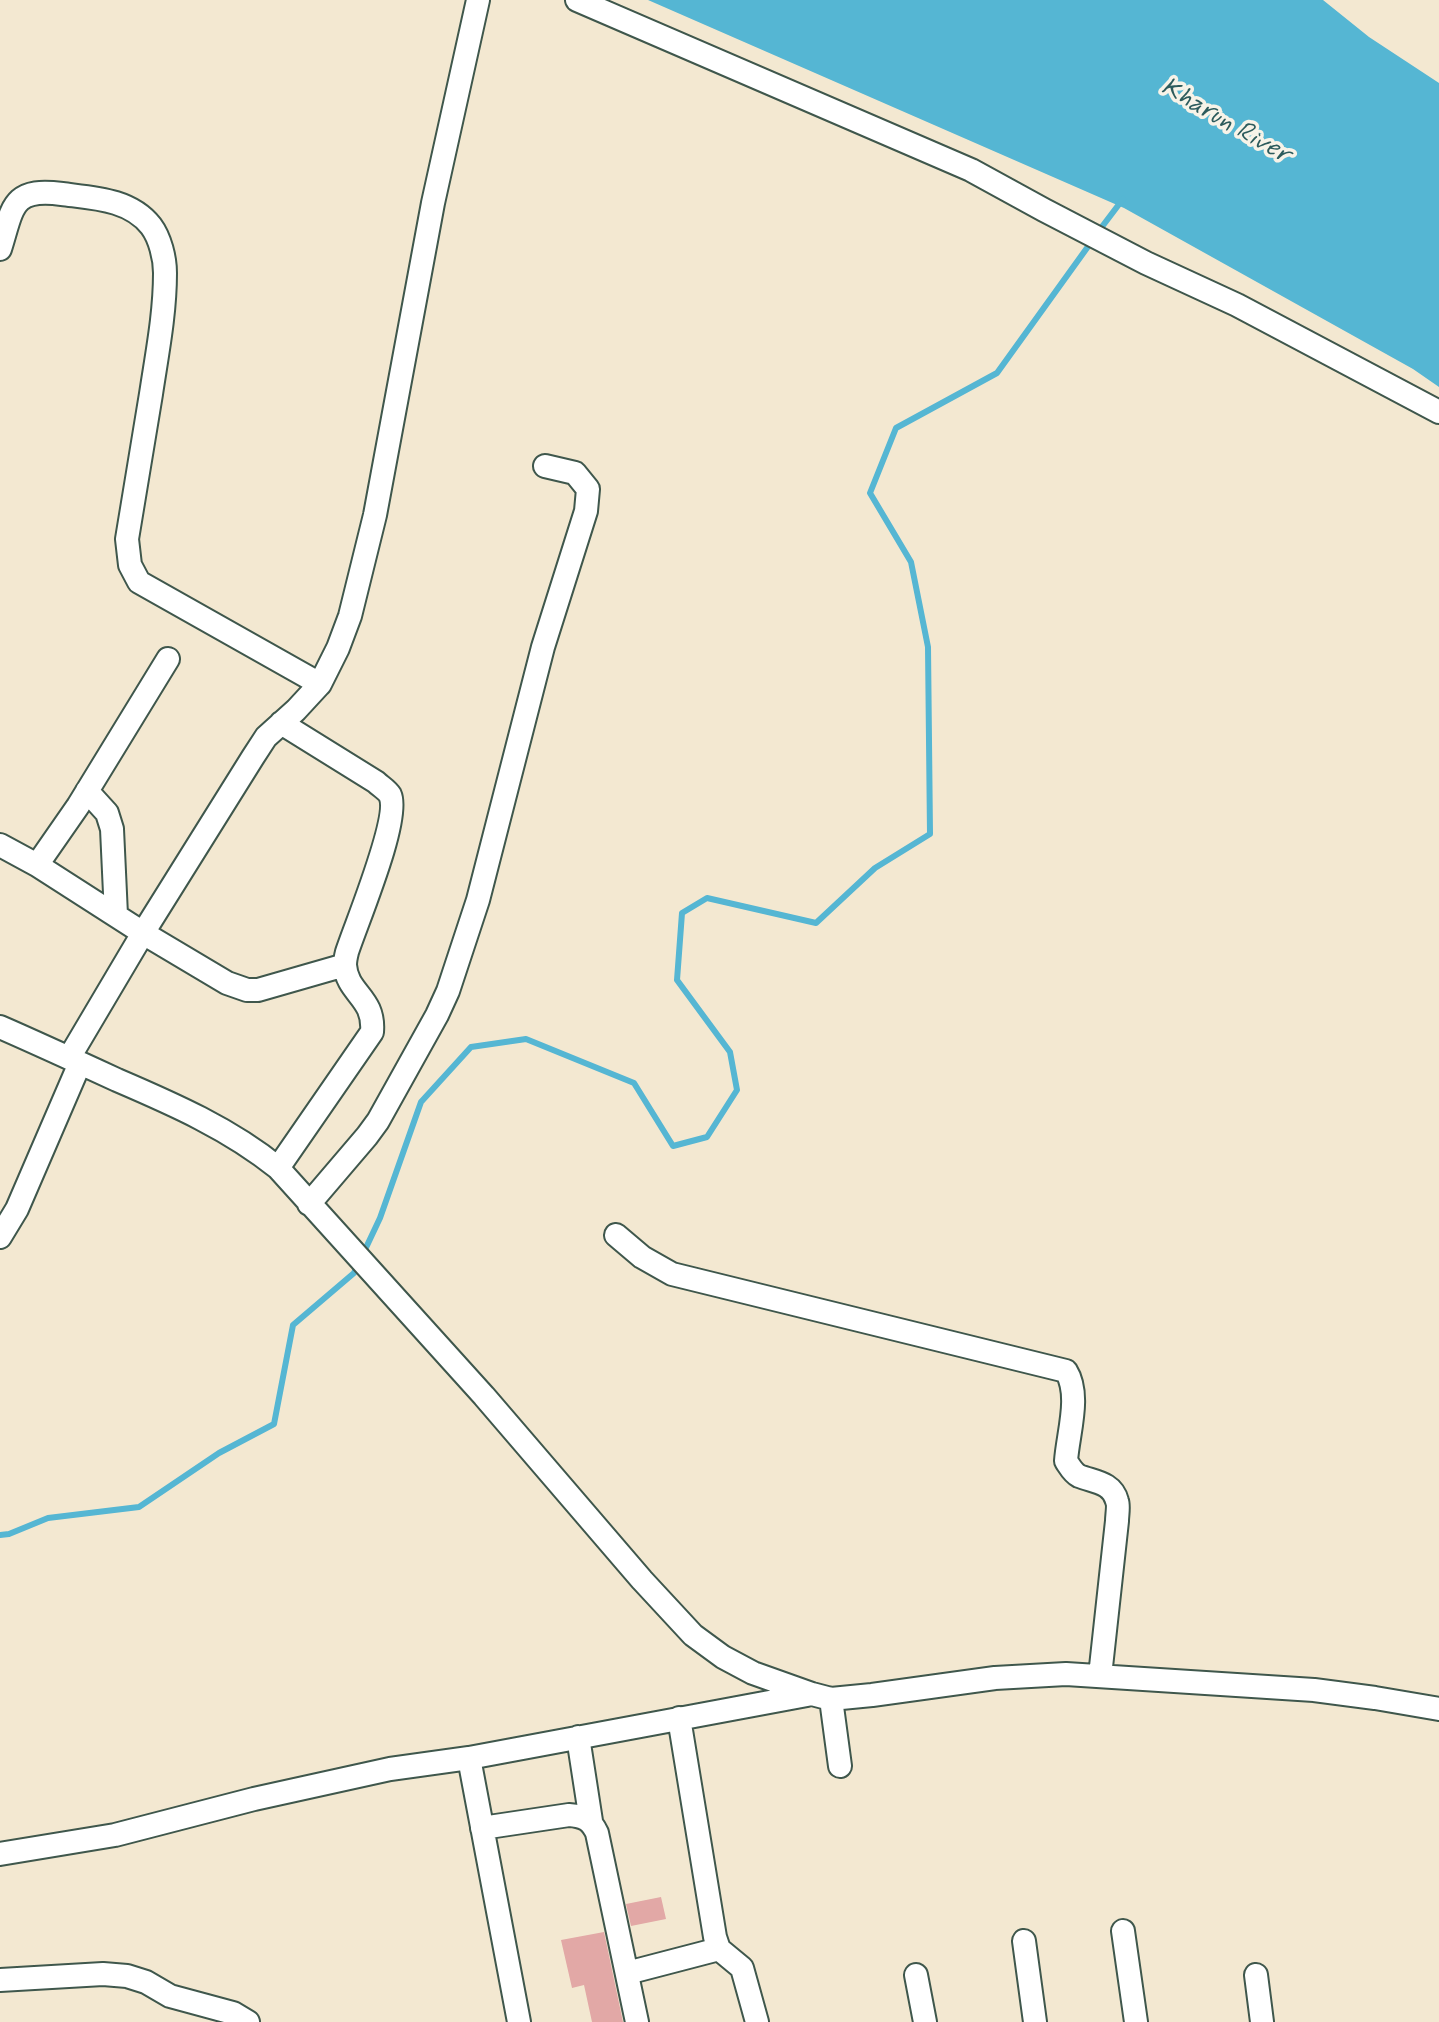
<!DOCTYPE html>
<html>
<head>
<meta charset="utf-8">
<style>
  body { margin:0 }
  canvas { display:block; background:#f3e8d1 }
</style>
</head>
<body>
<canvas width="1439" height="2022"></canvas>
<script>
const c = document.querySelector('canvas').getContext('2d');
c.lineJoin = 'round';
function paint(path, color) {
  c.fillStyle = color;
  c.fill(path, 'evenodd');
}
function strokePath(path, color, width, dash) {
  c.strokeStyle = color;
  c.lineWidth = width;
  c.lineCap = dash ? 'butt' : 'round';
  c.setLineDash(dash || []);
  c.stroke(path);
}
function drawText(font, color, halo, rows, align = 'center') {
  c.font = font + ' Mynerve,sans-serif';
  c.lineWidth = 7;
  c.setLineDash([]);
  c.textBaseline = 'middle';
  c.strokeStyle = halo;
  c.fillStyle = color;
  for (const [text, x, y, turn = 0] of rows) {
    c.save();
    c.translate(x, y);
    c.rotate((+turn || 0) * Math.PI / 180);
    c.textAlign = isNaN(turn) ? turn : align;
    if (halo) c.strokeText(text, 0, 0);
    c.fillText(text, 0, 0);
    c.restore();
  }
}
paint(new Path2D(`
  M648,0H1323L1369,37L1439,83V387L1413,369L1124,208Z`), '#55b6d3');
strokePath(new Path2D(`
  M1098,232L1123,199
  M363,1254L380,1218L421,1102L471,1047L526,1039L634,1083L673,1146L707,1137L737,1090L730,1052L677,980L682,913L707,898L816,923L875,868L930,834L928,647L911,562L870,493L896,428L997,373L1092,241
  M0,1535L9,1534L48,1518L139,1507L219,1453L274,1424L293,1325L354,1273L358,1264`), '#55b6d3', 6);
paint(new Path2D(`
  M661,1897L666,1919L631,1926L626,1904Z
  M604,1932L623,2022H592L584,1985L572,1988L561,1940Z`), '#e2a8a6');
const minor = new Path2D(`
  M577,0L971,170L1044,210L1146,263L1237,305L1439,412
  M0,249C13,208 11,187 62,194C93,198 130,199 151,226C160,238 165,258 165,273C165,314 157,354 151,394C143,442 135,491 127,539L130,565L139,582L320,684
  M87,791L107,813L112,829L116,915
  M0,845L37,865L143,933L227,983L247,990H258L345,965
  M37,865L78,806L168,659
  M0,1027C39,1044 78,1062 117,1080C173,1104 230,1129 278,1168L484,1396L642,1580L693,1635L723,1657L753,1673L812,1694L831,1699L872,1695L995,1678L1066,1674L1314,1690L1375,1698L1439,1709
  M69,1058L143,933L253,757L266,737L296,710L320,684L338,648L350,616L375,515L433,203L478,0
  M278,1168L372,1032C375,997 347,994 345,965C345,961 346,956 347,952C356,924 401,818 390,795C387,790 380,786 376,782L281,723
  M309,1204L367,1136L378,1121L437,1015L448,991L478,900L543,647L586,511L588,489L575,473L545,466
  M616,1235L642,1257L672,1274L1066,1371C1081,1395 1068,1433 1066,1461C1070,1467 1073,1473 1079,1476C1094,1482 1112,1482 1117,1501C1119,1506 1117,1515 1117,1521L1100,1676
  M0,1237L17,1209L80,1063
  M831,1699L840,1766
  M679,1718L715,1937L719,1949L742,1968L757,2022
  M578,1737L591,1821
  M469,1758L519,2022
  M482,1828L569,1815C584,1816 591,1820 597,1833L637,2022
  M0,1854L115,1835L254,1799L390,1769L469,1758L807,1695
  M1123,1931L1136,2022
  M1024,1941L1035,2022
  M627,1973L719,1949
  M916,1975L925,2022
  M1256,1975L1262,2022
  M0,1980L103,1974L127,1976L146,1982L170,1996L233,2013L248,2022`);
strokePath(minor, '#3f574c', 26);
strokePath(minor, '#fff', 22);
drawText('italic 26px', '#2c5b5c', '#f7f3e8', [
  ["Kharun River",1225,122,30]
]);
</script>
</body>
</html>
